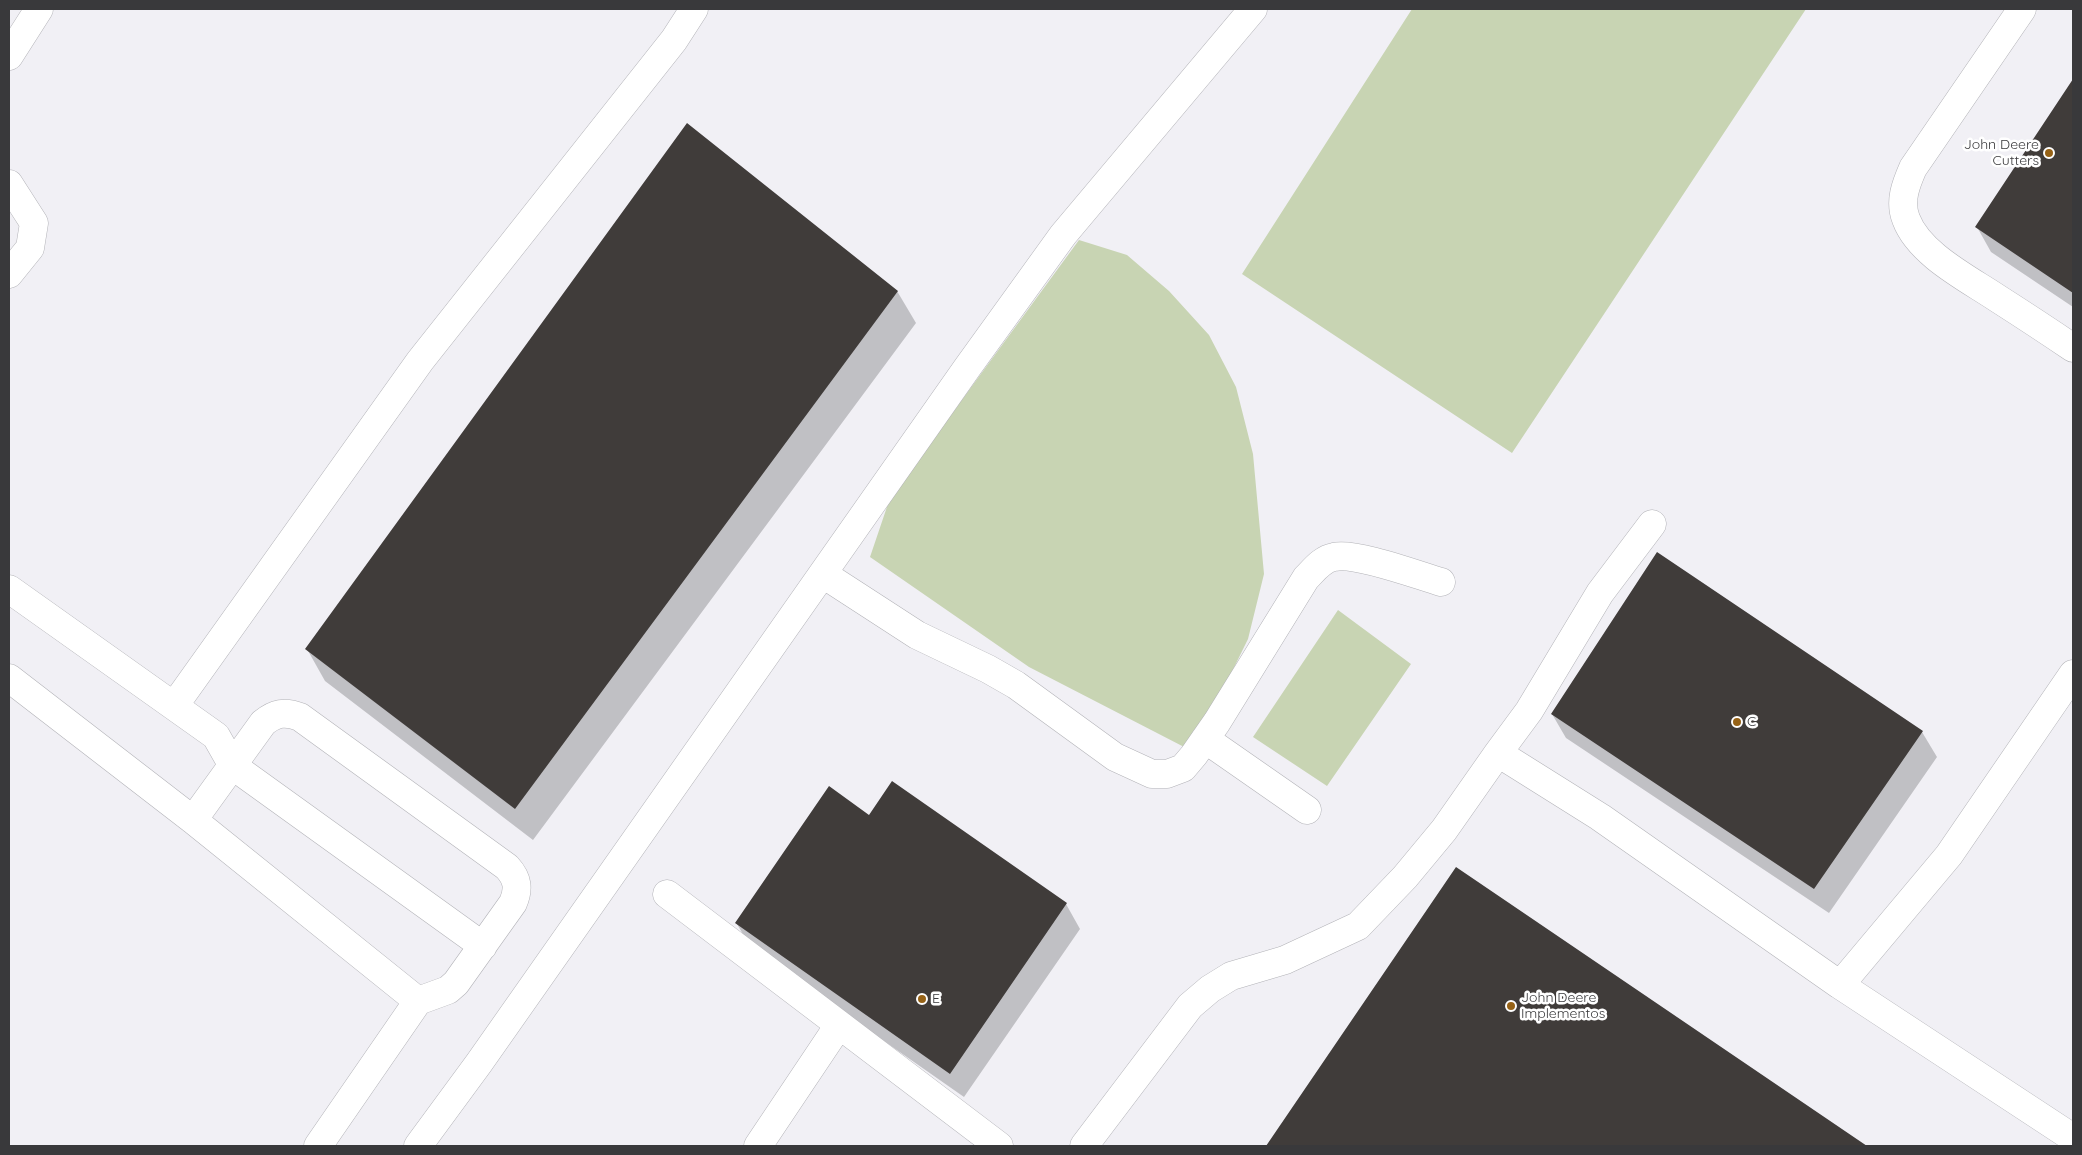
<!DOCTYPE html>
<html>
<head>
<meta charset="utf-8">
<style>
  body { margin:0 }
  #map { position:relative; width:2082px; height:1155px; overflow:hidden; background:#f1f0f5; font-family:Quicksand,sans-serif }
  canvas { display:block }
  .frame { position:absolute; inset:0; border:10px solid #39393b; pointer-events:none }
</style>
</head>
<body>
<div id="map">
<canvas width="2082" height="1155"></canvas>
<div class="frame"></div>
</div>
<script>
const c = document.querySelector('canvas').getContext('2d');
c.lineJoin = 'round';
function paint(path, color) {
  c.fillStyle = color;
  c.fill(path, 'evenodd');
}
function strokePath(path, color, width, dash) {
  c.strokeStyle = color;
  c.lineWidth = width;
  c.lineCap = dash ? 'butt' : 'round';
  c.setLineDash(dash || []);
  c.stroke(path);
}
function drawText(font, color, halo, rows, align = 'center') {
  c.font = font + ' Quicksand,sans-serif';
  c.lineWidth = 5;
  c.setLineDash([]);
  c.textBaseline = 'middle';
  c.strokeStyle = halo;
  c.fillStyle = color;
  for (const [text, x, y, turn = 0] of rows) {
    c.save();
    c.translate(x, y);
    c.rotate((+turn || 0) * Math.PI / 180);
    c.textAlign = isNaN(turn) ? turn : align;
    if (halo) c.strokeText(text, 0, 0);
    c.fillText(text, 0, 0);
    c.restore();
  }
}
paint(new Path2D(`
  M1412,9H1806L1512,453L1242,274Z
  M1079,240L1127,255L1169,291L1209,335L1236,387L1253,454L1264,574L1248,639L1219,698L1188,749L1029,667L870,557L890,498Z
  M1338,610L1411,664L1327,786L1253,737Z`), '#c8d4b3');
paint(new Path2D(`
  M2073,81V307L1991,252L1977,227Z
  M897,291L916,323L533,840L325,681L307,649Z
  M1657,554L1922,732L1937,757L1829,913L1566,738L1552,714Z
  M1456,868L1865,1146H1267Z
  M1066,904L1080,929L964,1097L751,948L737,924Z`), '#0003');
paint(new Path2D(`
  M2073,79V293L1975,227Z
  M687,123L898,291L515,809L305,649Z
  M1657,552L1923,731L1814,889L1551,714Z
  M892,781L1067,903L950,1074L735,923L829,786L869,815Z
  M1456,867L1867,1146H1266Z`), '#403c3a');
const minor = new Path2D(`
  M2022,9L1913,168C1906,184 1899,201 1906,219C1919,254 1967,278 1997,298C2022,314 2048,331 2073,348
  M9,56L39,9
  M9,184L34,223L30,248L9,274
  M823,574L917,635L988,669L1016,685L1115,757L1152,774H1167L1183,768L1194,755L1217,722L1306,578C1314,570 1322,559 1334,557C1356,552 1417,575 1441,582
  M9,589L216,736L233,766L483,946
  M9,678L193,820L418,1001L448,990L456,983L513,903C519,889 518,879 507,867L300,717C285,711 275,713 263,723L193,820
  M174,706L420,361L674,40L694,9
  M1205,739L1307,810
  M1498,753L1529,711L1600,593L1652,524
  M667,894L999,1146
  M1840,985L1949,855L2073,674
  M318,1146L418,1001
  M418,1146L479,1063L967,368L1063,235L1253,9
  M758,1146L839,1025
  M1084,1146L1190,1006L1210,989L1231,976L1285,960L1358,926L1405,877L1444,830L1498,753L1600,817L1840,985L2073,1138`);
strokePath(minor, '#b2b2b7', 29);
strokePath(minor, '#fff', 28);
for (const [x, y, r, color] of [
  [2049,153,5,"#966216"],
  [1737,722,5,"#966216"],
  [922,999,5,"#966216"],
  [1511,1006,5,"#966216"]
]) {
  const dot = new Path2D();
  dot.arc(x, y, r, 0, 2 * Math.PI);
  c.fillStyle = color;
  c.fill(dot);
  strokePath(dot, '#fff', 2);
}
drawText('14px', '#39393b', '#fff', [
  ["John Deere",2039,145,"right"],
  ["Cutters",2039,161,"right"],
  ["C",1747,722],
  ["John Deere",1521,998],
  ["Implementos",1521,1014],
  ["E",932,999]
], 'left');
</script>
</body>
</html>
